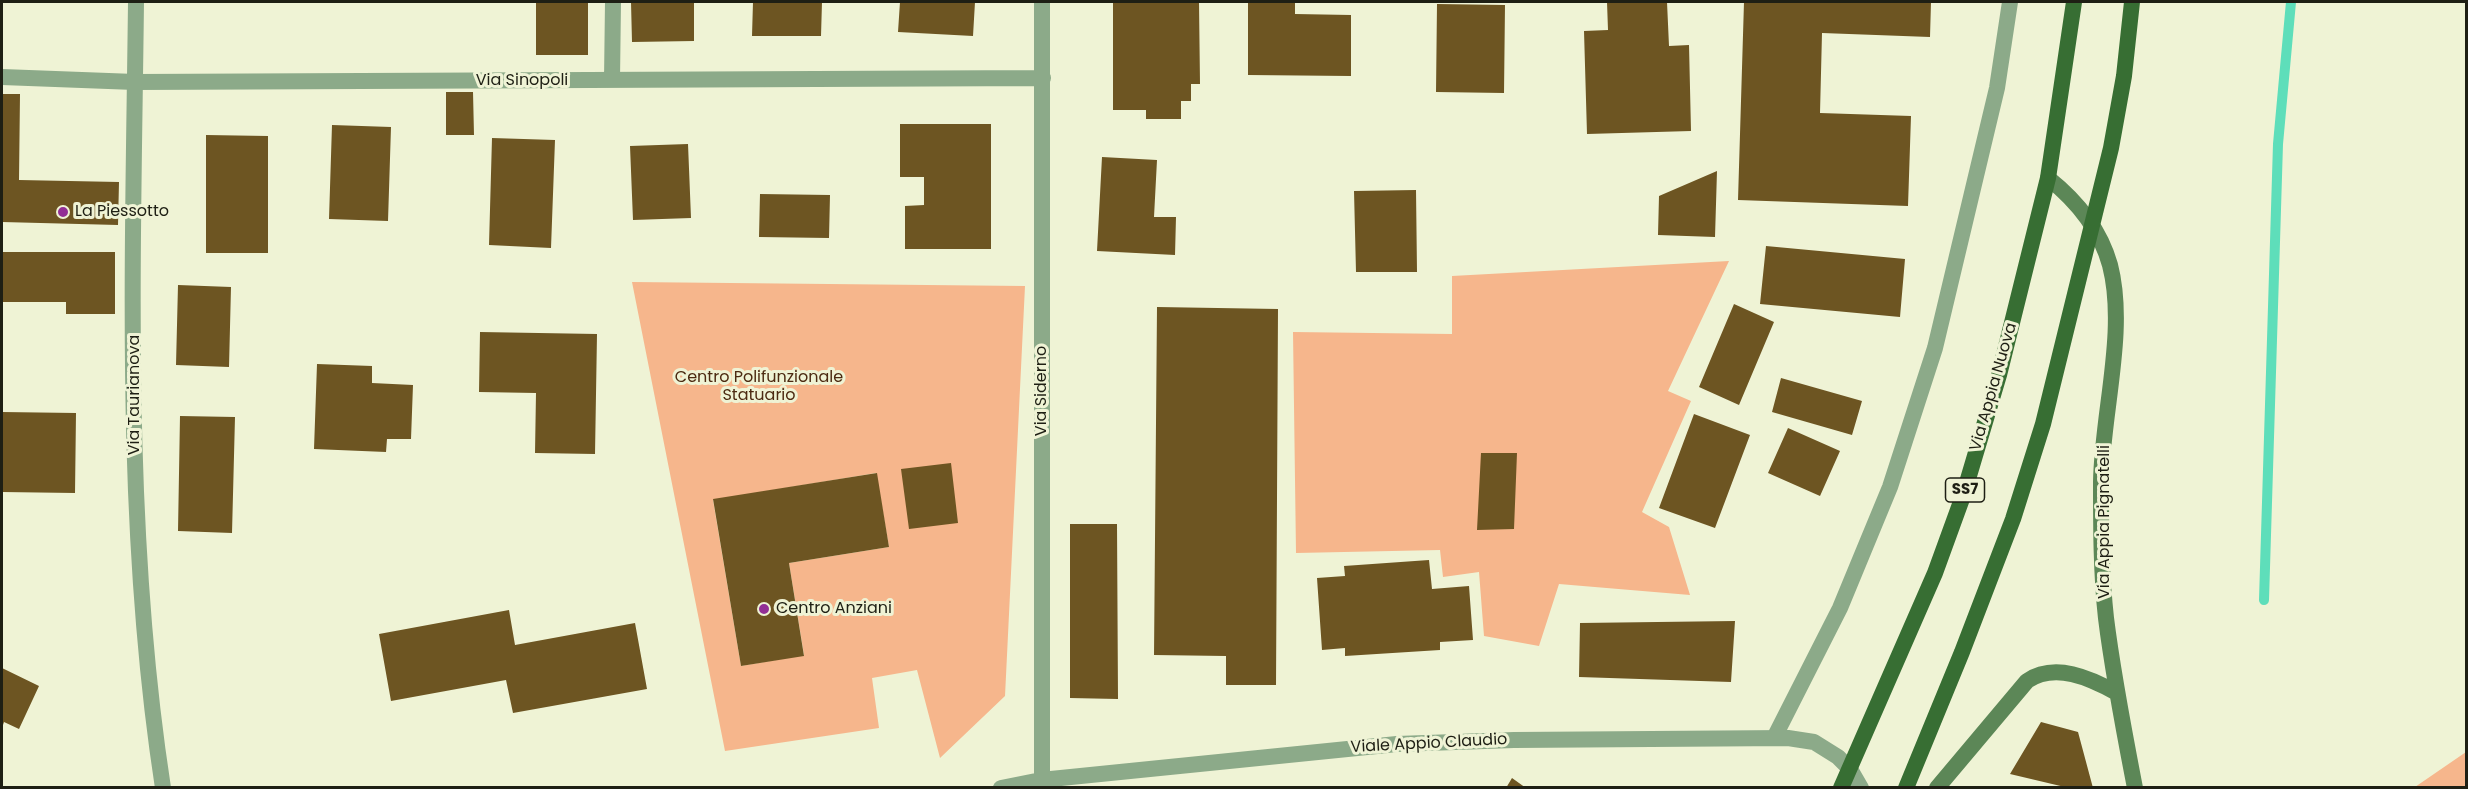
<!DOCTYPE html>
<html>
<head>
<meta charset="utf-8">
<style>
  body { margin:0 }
  #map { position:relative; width:2468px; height:789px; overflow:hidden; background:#eff3d5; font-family:Poppins,sans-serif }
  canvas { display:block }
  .frame { position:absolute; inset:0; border:3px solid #1e1f14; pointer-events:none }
</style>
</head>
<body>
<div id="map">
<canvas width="2468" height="789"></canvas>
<div class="frame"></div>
</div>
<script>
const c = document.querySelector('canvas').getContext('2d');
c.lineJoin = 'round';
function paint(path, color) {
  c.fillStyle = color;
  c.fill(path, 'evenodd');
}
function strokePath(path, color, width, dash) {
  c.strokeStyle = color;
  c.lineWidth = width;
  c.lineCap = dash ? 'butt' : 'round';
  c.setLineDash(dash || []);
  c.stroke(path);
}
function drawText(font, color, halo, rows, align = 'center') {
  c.font = font + ' Poppins,sans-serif';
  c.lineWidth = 6;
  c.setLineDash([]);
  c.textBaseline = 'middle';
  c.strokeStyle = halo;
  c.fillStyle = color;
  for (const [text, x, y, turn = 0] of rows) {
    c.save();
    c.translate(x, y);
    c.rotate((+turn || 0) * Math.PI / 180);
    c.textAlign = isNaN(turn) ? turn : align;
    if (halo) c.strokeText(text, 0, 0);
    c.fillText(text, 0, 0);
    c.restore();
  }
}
paint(new Path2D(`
  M1729,261L1668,391L1691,401L1642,512L1669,527L1690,595L1559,584L1539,646L1484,636L1479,572L1443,577L1440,550L1296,553L1293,332L1452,334V276Z
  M632,282L1025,286L1005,696L940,758L917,670L872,678L879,728L725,751ZM876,473L889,547L789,563L804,655L741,666L713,500Z
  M2466,752V787H2415Z`), '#f6b68c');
strokePath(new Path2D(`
  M2264,600L2278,144L2291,2`), '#5edeba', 10);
paint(new Path2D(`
  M536,2H588V55H536Z
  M631,2H694V41L632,42Z
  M753,2H822L821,36H752Z
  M900,2H975L973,36L898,32Z
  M1113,2H1199L1200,84H1191V101H1181V119H1146V110H1113Z
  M1248,2H1295V14L1351,15V76L1248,75Z
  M1607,2H1667L1669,46L1689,45L1691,131L1587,134L1584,31L1608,30Z
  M1744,2H1931L1930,37L1822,33L1820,113L1911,116L1908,206L1738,200Z
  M1437,4L1505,5L1504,93L1436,92Z
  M446,92H473L474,135H446Z
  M2,94H20L19,180L119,182L118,225L2,222Z
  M900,124H991V249H905V206L924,205V177H900Z
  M332,125L391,127L388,221L329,219Z
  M206,135L268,136V253H206Z
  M492,138L555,140L551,248L489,245Z
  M688,144L691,218L633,220L630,146Z
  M1102,157L1157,160L1154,217H1176L1175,255L1097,251Z
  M1717,171L1715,237L1658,235L1659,196Z
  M1416,190L1417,272H1356L1354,191Z
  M760,194L830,195L829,238L759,237Z
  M1766,246L1905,259L1900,317L1760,304Z
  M2,252H115V314H66V302H2Z
  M178,285L231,287L229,367L176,365Z
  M1734,304L1774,322L1739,405L1699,387Z
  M1157,307L1278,309L1276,685H1226V656L1154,655Z
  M480,332L597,334L595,454L535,453L536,393L479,392Z
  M317,364L372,366V383L413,385L411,439H387L386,452L314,449Z
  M1781,378L1862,401L1852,435L1772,412Z
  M2,412L76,413L75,493L2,492Z
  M1694,414L1750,435L1715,528L1659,508Z
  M180,416L235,417L232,533L178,531Z
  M1788,428L1840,451L1820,496L1768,473Z
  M1481,453H1517L1514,529L1477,530Z
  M951,463L958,523L909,529L901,469Z
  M877,473L889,547L789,563L804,656L741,666L713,499Z
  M1070,524H1117L1118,699L1070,698Z
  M1429,560L1432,589L1469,586L1473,640L1440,642V650L1345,656V648L1322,650L1317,578L1345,576L1344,566Z
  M509,610L515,645L635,623L647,689L513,713L506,680L391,701L379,634Z
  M1735,621L1731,682L1579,677L1580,623Z
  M2,668L39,686L19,729L4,722L2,728Z
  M2041,722L2078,732L2093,788H2069L2010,774Z
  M1512,778L1526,788H1506Z`), '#6d5522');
strokePath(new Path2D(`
  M136,2C133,263 123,528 163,788
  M2,77L135,82L1043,78
  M612,80L613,2
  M1774,738L1840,608L1890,487L1935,348L1997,88L2010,2
  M1001,788L1041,780L1397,744L1514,740L1788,738L1814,742L1838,757L1850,769L1861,788
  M1042,788V2`), '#8caa89', 16);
strokePath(new Path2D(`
  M2048,178C2077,201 2100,229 2110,265C2127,331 2102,413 2101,482C2101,527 2101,573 2106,618C2113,675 2124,731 2135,788
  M1937,788L2027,681C2055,662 2090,678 2117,693`), '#5c8757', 16);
strokePath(new Path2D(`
  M1841,788L1935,573L1963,496L1999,375L2048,178L2074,2
  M1906,788L1962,652L2013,519L2043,424L2111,148L2124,76L2132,2`), '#376e33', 16);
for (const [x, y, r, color] of [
  [63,212,6,"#922f95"],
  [764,609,6,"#922f95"]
]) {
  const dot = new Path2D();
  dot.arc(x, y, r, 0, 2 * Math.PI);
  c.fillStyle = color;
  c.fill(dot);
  strokePath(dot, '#eff3d5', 2);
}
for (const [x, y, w] of [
  [1965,490,39]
]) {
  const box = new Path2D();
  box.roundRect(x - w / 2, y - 12, w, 24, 4.5);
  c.fillStyle = '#eff3d5';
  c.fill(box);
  strokePath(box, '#1e1f14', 1.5);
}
drawText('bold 15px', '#1e1f14', null, [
  ["SS7",1965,490]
]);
drawText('16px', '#1e1f14', '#eff3d5', [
  ["Via Sinopoli",522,81],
  ["Via Appia Nuova",1994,387,-74],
  ["Via Siderno",1042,391,-90],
  ["Via Taurianova",135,395,-90],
  ["Via Appia Pignatelli",2105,522,-90],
  ["Viale Appio Claudio",1429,744,-3]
]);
drawText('16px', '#1e1f14', '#eff3d5', [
  ["La Piessotto",75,212],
  ["Centro Anziani",776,609]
], 'left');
drawText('16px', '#4c2a11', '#eff3d5', [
  ["Centro Polifunzionale",759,378],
  ["Statuario",759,396]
]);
</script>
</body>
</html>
